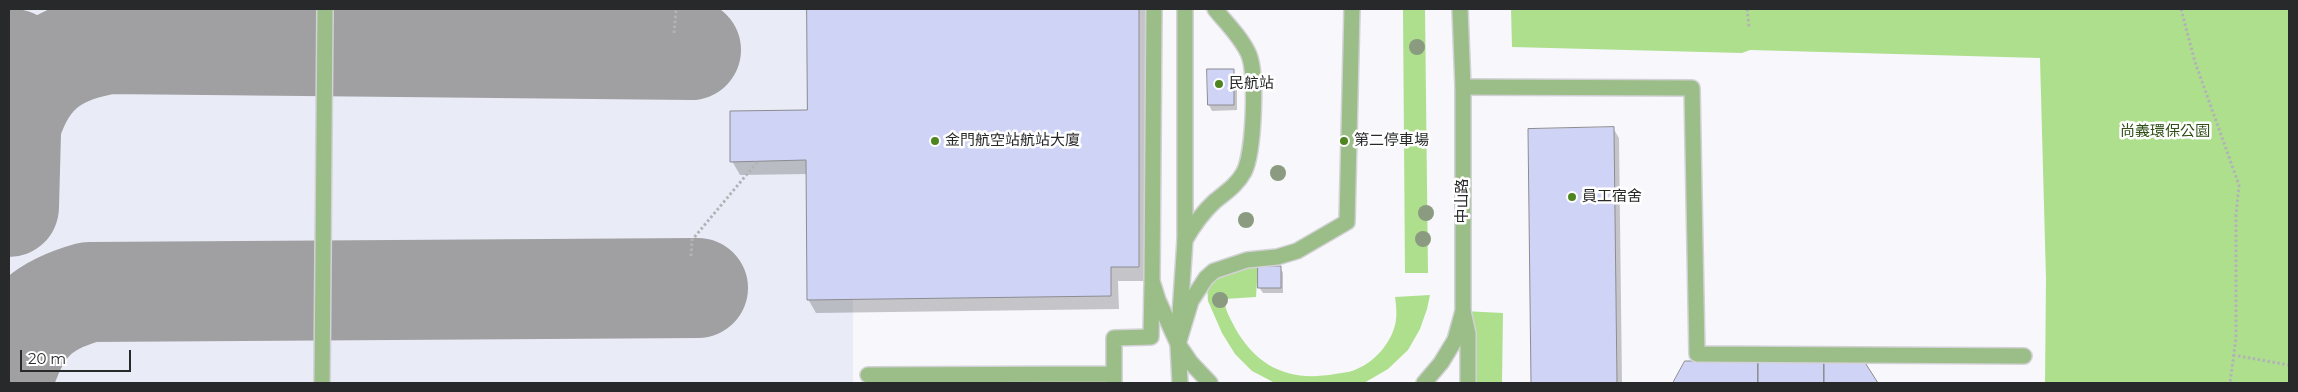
<!DOCTYPE html>
<html>
<head>
<meta charset="utf-8">
<style>
  body { margin:0 }
  #map { position:relative; width:2298px; height:392px; overflow:hidden; background:#f7f7fc; font-family:Montserrat,sans-serif }
  canvas { display:block }
  .frame { position:absolute; inset:0; border:10px solid #28292a; pointer-events:none }
  .scale { position:absolute; left:20px; top:350px; width:111px; height:22px; box-sizing:border-box; border:2px solid #28292a; border-top:0; padding-left:6px; font-size:15px; line-height:18px; white-space:nowrap; color:#28292a; -webkit-text-stroke:4px #fff; paint-order:stroke }
</style>
</head>
<body>
<div id="map">
<canvas width="2298" height="392"></canvas>
<div class="frame"></div>
<div class="scale">20 m</div>
</div>
<script>
const c = document.querySelector('canvas').getContext('2d');
c.lineJoin = 'round';
function paint(path, color) {
  c.fillStyle = color;
  c.fill(path, 'evenodd');
}
function strokePath(path, color, width, dash) {
  c.strokeStyle = color;
  c.lineWidth = width;
  c.lineCap = dash ? 'butt' : 'round';
  c.setLineDash(dash || []);
  c.stroke(path);
}
function drawText(font, color, halo, rows, align = 'center') {
  c.font = font + ' Montserrat,"Noto Sans TC",sans-serif';
  c.lineWidth = 5;
  c.setLineDash([]);
  c.textBaseline = 'middle';
  c.strokeStyle = halo;
  c.fillStyle = color;
  for (const [text, x, y, turn = 0] of rows) {
    c.save();
    c.translate(x, y);
    c.rotate((+turn || 0) * Math.PI / 180);
    c.textAlign = isNaN(turn) ? turn : align;
    if (halo) c.strokeText(text, 0, 0);
    c.fillText(text, 0, 0);
    c.restore();
  }
}
paint(new Path2D(`
  M9,9H1139V267H1111V296L853,299V383H9Z`), '#e9ebf6');
paint(new Path2D(`
  M1403,9H1425L1428,273H1405Z
  M1511,9H2289V383H2045L2046,279L2040,58L1750,50L1742,53L1512,47Z
  M1258,266L1256,297L1225,299C1224,310 1231,319 1235,328C1258,368 1290,382 1335,374C1342,373 1351,372 1357,369C1376,361 1393,341 1396,320C1397,313 1396,304 1395,297L1430,295L1427,309L1420,329L1408,350L1388,369L1364,383H1275L1252,371L1235,354L1222,333L1208,301L1207,285C1220,271 1240,269 1258,266Z
  M1463,311L1503,313L1502,383H1468Z`), '#addf8d');
paint(new Path2D(`
  M808,9H1146L1147,281H1118L1119,309L816,313L808,299V174L740,175L732,161L808,111Z
  M1233,71L1237,76V110L1212,111L1209,105Z
  M1613,128L1619,138L1622,383H1532L1529,130Z
  M1280,267L1283,273V293H1263L1259,287Z
  M1686,363H1863L1876,383H1674Z`), '#0003');
strokePath(new Path2D(`
  M10,129C26,75 53,54 108,44L691,50
  M9,207L13,59
  M9,363C25,320 46,304 89,292L698,288`), '#a0a0a3', 100);
const building = new Path2D(`
  M807,9H1139V267H1111V296L807,300L806,160L730,162V111L807,110Z
  M1207,69H1234V105H1208Z
  M1614,127L1617,383H1531L1528,129Z
  M1258,266H1281V288H1258Z
  M1685,361H1758V383H1673Z
  M1758,361H1824V383H1758Z
  M1824,361H1864L1878,383H1824Z`);
paint(building, '#cfd3f6');
strokePath(building, '#8c8c90', 1);
const service = new Path2D(`
  M1185,240C1193,226 1203,212 1215,201C1226,192 1237,185 1244,172C1254,153 1257,74 1249,55C1242,38 1226,23 1215,9
  M1463,311L1468,334V383
  M868,375L1114,374
  M322,383L325,9
  M1114,383V338L1151,337L1152,285
  M1180,383L1178,344L1191,301L1206,278L1214,271L1247,260L1277,257L1297,251L1347,222L1352,9`);
const minor = new Path2D(`
  M1463,87L1692,88L1697,354L2024,356`);
const tertiary = new Path2D(`
  M1154,9L1152,281L1158,300L1178,344
  M1185,9V240L1178,344L1191,363L1210,383
  M1424,383L1441,363L1455,340L1463,311V87L1460,9`);
strokePath(service, '#d2d2d6', 18);
strokePath(minor, '#d2d2d6', 18);
strokePath(tertiary, '#d2d2d6', 18);
strokePath(new Path2D(`
  M1747,9L1749,27
  M2181,9L2195,62L2239,185L2236,215V338L2230,383
  M674,33L676,11L679,9
  M691,256L692,240L758,161
  M2233,355L2289,365`), '#b3b3b7', 3, [2.5, 2.5]);
strokePath(service, '#9bbd87', 15);
strokePath(minor, '#9bbd87', 15);
strokePath(tertiary, '#9bbd87', 15);
c.fillStyle = '#8a9b7f';
for (const [x, y] of [
  [1417,47],
  [1278,173],
  [1426,213],
  [1246,220],
  [1423,239],
  [1220,300]
]) {
  c.beginPath();
  c.arc(x, y, 8, 0, 2 * Math.PI);
  c.fill();
}
for (const [x, y, r, color] of [
  [1219,84,5,"#4e851e"],
  [935,141,5,"#4e851e"],
  [1344,141,5,"#4e851e"],
  [1572,197,5,"#4e851e"]
]) {
  const dot = new Path2D();
  dot.arc(x, y, r, 0, 2 * Math.PI);
  c.fillStyle = color;
  c.fill(dot);
  strokePath(dot, '#fff', 2);
}
drawText('15px', '#28292a', '#fff', [
  ["民航站",1229,84],
  ["金門航空站航站大廈",945,141],
  ["第二停車場",1354,141],
  ["員工宿舍",1582,197]
], 'left');
drawText('15px', '#305018', '#fff', [
  ["尚義環保公園",2165,132]
]);
drawText('15px', '#28292a', '#fff', [
  ["中山路",1463,201,-90]
]);
</script>
</body>
</html>
